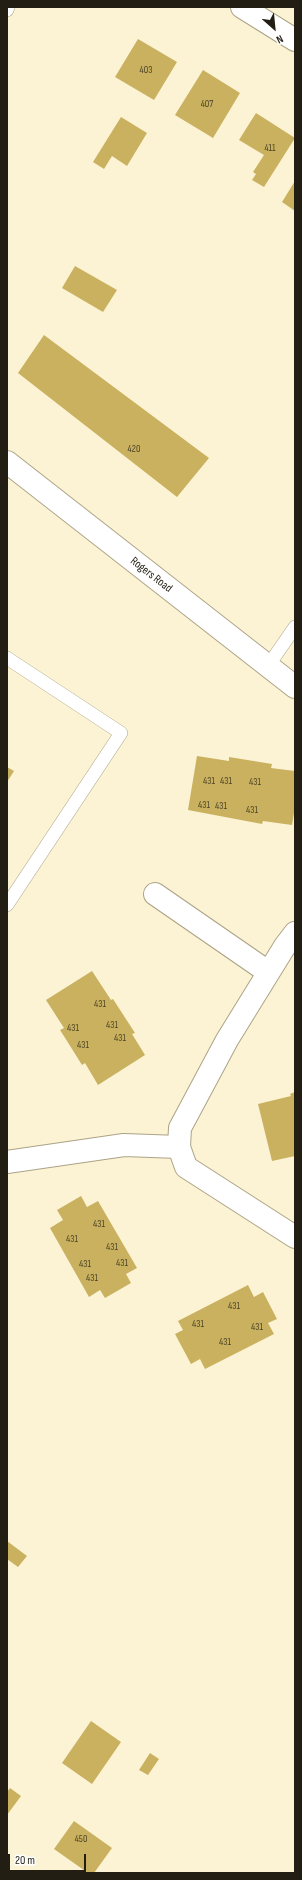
<!DOCTYPE html>
<html>
<head>
<meta charset="utf-8">
<style>
  body { margin:0 }
  #map { position:relative; width:302px; height:1880px; overflow:hidden; background:#fcf3d4; font-family:"Sofia Sans Condensed",sans-serif }
  canvas { display:block }
  .frame { position:absolute; inset:0; border:8px solid #221e13; pointer-events:none }
  .north { position:absolute; left:254px; top:8px; width:40px; height:40px; -webkit-text-stroke:3px #fff; paint-order:stroke; rotate:153deg; font-size:11px; font-weight:700; line-height:16px; text-align:center; color:#221e13 }
  .north::after { content:''; display:block; margin:auto; width:14px; height:18px; background:#221e13; clip-path:polygon(50% 0,100% 100%,50% 72%,0 100%) }
  .scale { position:absolute; left:8px; top:1854px; width:78px; height:18px; box-sizing:border-box; border:2px solid #221e13; border-top:0; padding-left:5px; font-size:12px; line-height:14px; white-space:nowrap; color:#221e13; -webkit-text-stroke:3px #fff; paint-order:stroke }
</style>
</head>
<body>
<div id="map">
<canvas width="302" height="1880"></canvas>
<div class="frame"></div>
<div class="north">N</div>
<div class="scale">20 m</div>
</div>
<script>
const c = document.querySelector('canvas').getContext('2d');
c.lineJoin = 'round';
function paint(path, color) {
  c.fillStyle = color;
  c.fill(path, 'evenodd');
}
function strokePath(path, color, width, dash) {
  c.strokeStyle = color;
  c.lineWidth = width;
  c.lineCap = dash ? 'butt' : 'round';
  c.setLineDash(dash || []);
  c.stroke(path);
}
function drawText(font, color, halo, rows, align = 'center') {
  c.font = font + ' "Sofia Sans Condensed",sans-serif';
  c.lineWidth = 3.5;
  c.setLineDash([]);
  c.textBaseline = 'middle';
  c.strokeStyle = halo;
  c.fillStyle = color;
  for (const [text, x, y, turn = 0] of rows) {
    c.save();
    c.translate(x, y);
    c.rotate((+turn || 0) * Math.PI / 180);
    c.textAlign = isNaN(turn) ? turn : align;
    if (halo) c.strokeText(text, 0, 0);
    c.fillText(text, 0, 0);
    c.restore();
  }
}
paint(new Path2D(`
  M138,39L177,62L154,100L115,77Z
  M203,70L240,93L213,138L175,115Z
  M256,113L295,138L264,187L252,180L256,174L253,172L264,155L239,140Z
  M121,117L147,133L127,166L112,156L104,169L93,162Z
  M295,181V211L282,202Z
  M75,266L117,290L103,312L62,288Z
  M44,335L209,458L177,497L18,373Z
  M197,756L229,761V757L272,764L271,768L295,771V807L292,825L263,821L262,824L188,810Z
  M7,767L14,771L7,782Z
  M92,971L111,1000L113,999L135,1033L132,1034L145,1055L98,1085L85,1063L82,1065L67,1041L60,1030L64,1028L46,1000Z
  M295,1092V1156L272,1161L258,1104L291,1096L290,1094Z
  M81,1196L87,1207L98,1201L137,1268L126,1274L131,1283L105,1298L100,1290L89,1297L50,1228L63,1220L57,1210Z
  M248,1285L254,1297L263,1292L277,1319L268,1323L274,1334L205,1369L200,1359L191,1364L175,1334L183,1330L178,1321Z
  M7,1541L27,1556L18,1567L7,1559Z
  M91,1721L121,1742L92,1784L62,1763Z
  M150,1753L159,1759L148,1775L139,1770Z
  M10,1788L21,1796L7,1815V1792Z
  M74,1821L112,1848L94,1873H88L54,1849Z`), '#c9b15f');
const lane = new Path2D(`
  M7,10L8,7
  M7,658L121,733L7,905
  M268,666L295,627`);
const street = new Path2D(`
  M242,7L295,40
  M7,462L295,687
  M155,894L268,972
  M295,933L285,946L227,1040L180,1128L179,1147L186,1167L295,1237
  M7,1162L124,1145L179,1147`);
strokePath(lane, '#aca386', 14);
strokePath(street, '#aca386', 24);
strokePath(lane, '#fff', 13);
strokePath(street, '#fff', 22);
drawText('10px', '#4c4326', null, [
  ["403",146,70],
  ["407",207,104],
  ["411",270,148],
  ["420",134,449],
  ["431",209,781],
  ["431",226,781],
  ["431",255,782],
  ["431",204,805],
  ["431",221,806],
  ["431",252,810],
  ["431",100,1004],
  ["431",112,1025],
  ["431",73,1028],
  ["431",120,1038],
  ["431",83,1045],
  ["431",99,1224],
  ["431",72,1239],
  ["431",112,1247],
  ["431",122,1263],
  ["431",85,1264],
  ["431",92,1278],
  ["431",234,1306],
  ["431",198,1324],
  ["431",257,1327],
  ["431",225,1342],
  ["450",81,1839]
]);
drawText('12px', '#221e13', '#fff', [
  ["Rogers Road",151,575,38]
]);
</script>
</body>
</html>
